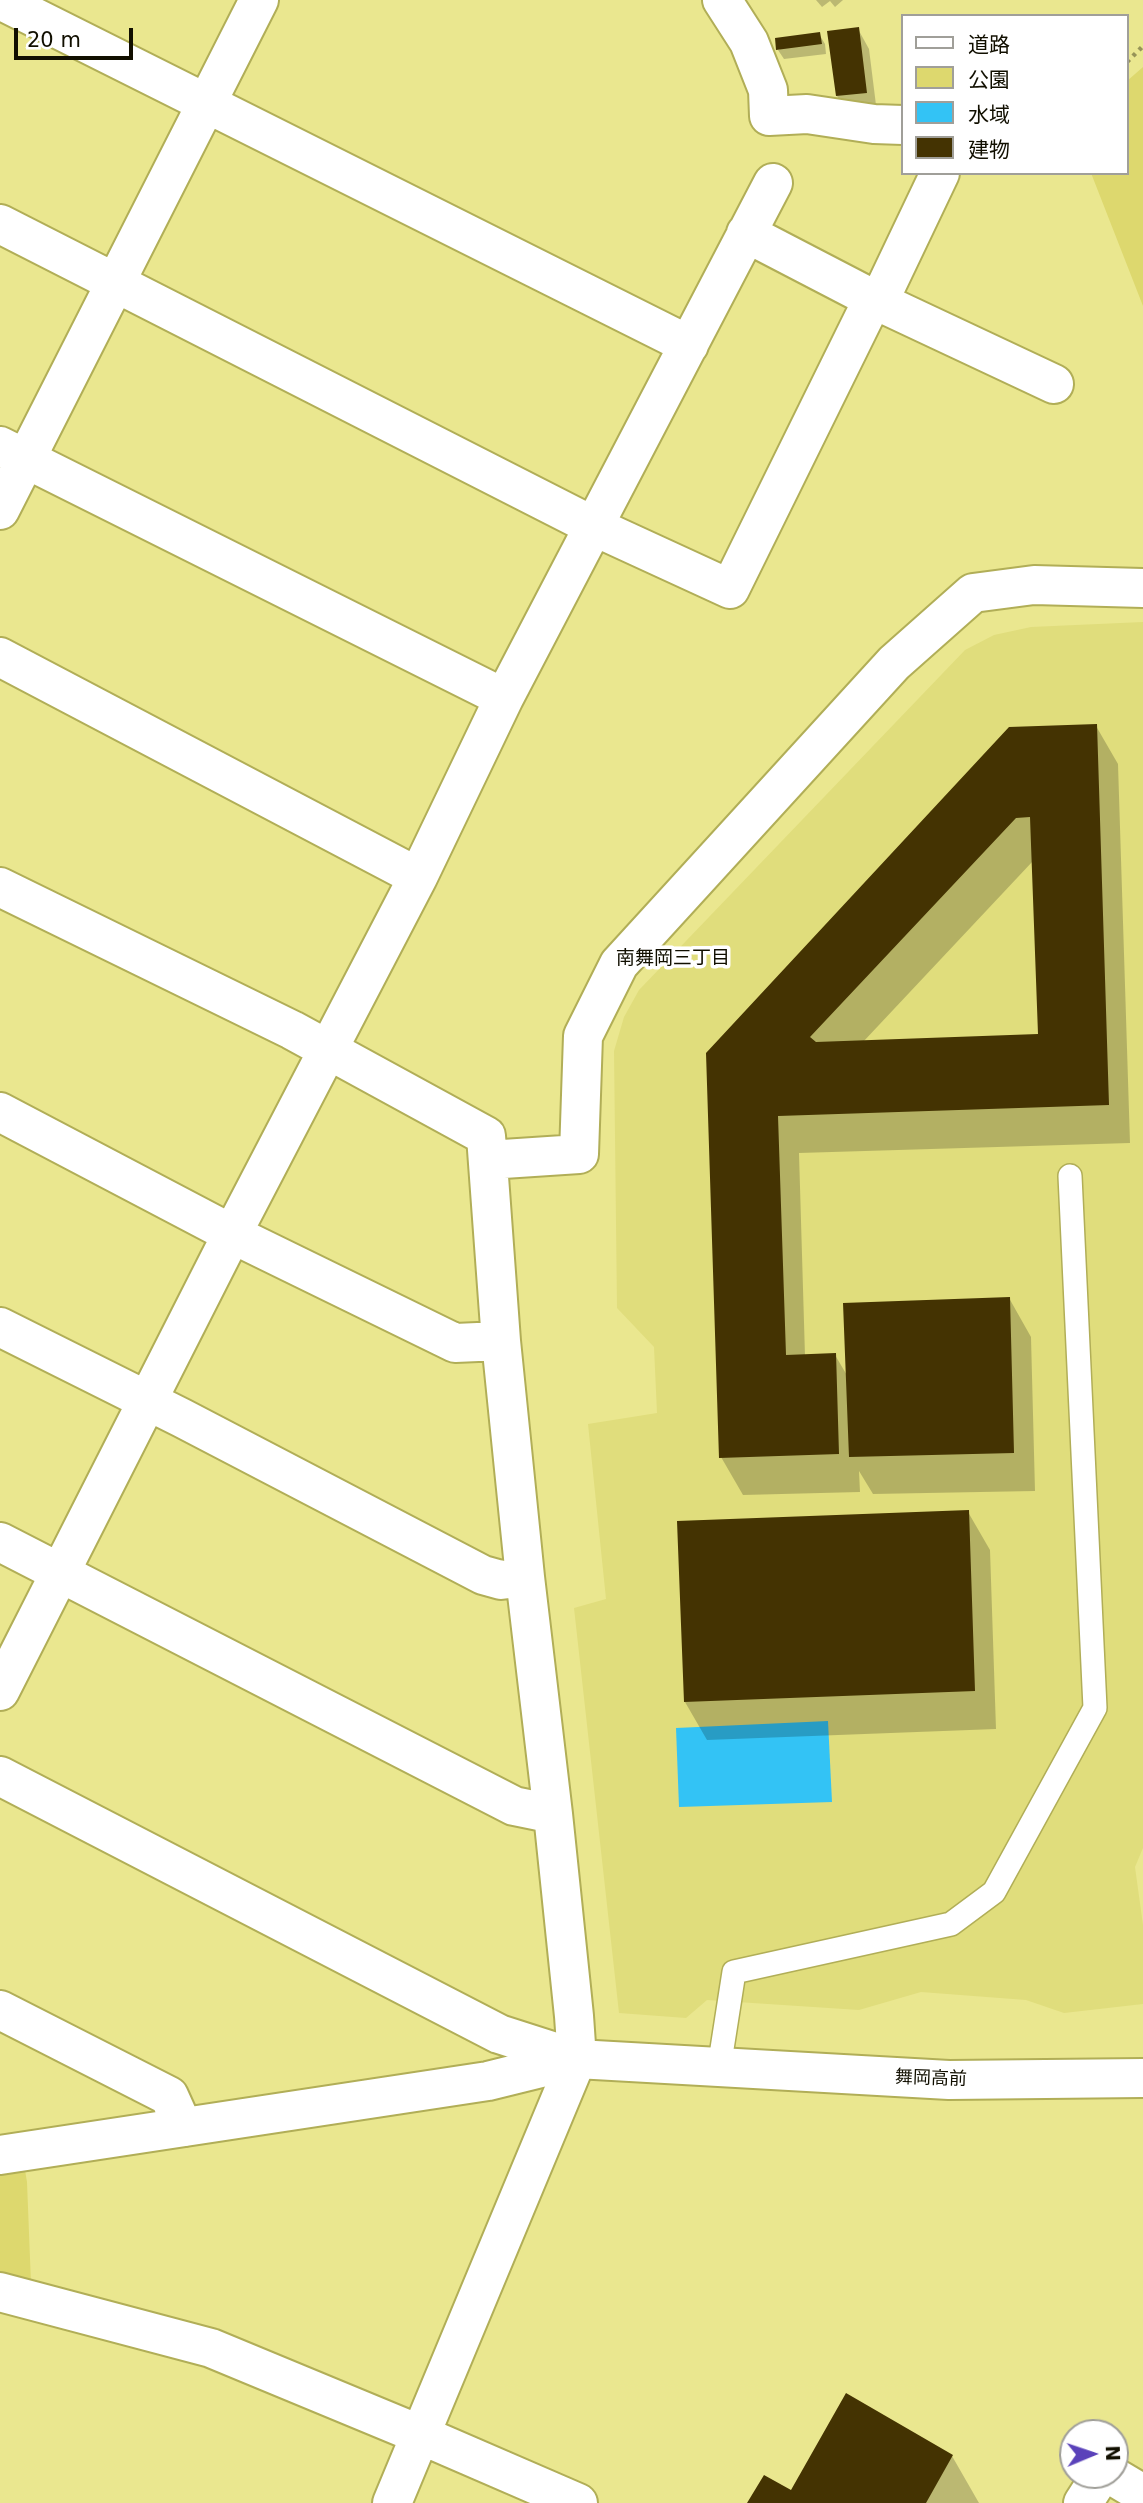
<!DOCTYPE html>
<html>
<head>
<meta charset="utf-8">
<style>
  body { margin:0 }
  #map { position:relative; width:1143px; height:2503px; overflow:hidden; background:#eae78f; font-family:"DejaVu Sans","Noto Sans JP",sans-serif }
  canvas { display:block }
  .legend { position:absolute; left:901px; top:14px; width:228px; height:161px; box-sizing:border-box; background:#fff; border:2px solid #a09f99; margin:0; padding:9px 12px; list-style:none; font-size:21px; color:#110f00 }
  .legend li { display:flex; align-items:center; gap:14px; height:35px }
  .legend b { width:35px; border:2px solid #a09f99 }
  .north { position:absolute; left:1059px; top:2419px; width:70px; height:70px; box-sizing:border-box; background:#fff; border:2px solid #a09f99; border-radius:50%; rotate:88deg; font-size:19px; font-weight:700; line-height:28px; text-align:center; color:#110f00 }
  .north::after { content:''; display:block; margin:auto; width:24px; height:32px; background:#5a42ba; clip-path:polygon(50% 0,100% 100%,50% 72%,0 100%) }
  .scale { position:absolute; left:14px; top:28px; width:119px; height:32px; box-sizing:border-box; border:4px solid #110f00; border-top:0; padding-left:9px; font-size:21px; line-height:24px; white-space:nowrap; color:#110f00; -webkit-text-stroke:5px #fff; paint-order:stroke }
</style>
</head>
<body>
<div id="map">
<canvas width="1143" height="2503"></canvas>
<ul class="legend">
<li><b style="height:9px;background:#fff"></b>道路</li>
<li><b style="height:19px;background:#ddd86e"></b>公園</li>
<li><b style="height:19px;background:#33c3f5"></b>水域</li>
<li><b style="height:19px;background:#443302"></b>建物</li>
</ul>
<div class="north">N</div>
<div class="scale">20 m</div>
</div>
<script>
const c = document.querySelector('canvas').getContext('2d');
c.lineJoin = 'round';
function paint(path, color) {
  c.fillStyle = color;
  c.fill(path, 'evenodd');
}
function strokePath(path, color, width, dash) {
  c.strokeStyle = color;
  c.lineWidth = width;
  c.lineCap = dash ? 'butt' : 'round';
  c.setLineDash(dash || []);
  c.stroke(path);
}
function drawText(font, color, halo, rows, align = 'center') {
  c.font = font + ' "DejaVu Sans","Noto Sans JP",sans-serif';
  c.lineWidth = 7;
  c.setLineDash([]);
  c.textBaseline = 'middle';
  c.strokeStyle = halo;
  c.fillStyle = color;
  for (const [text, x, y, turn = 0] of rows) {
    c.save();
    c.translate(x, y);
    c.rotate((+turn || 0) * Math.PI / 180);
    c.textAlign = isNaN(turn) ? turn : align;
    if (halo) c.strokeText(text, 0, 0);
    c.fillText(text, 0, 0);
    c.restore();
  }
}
paint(new Path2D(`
  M1143,622V1848L1135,1867L1143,1925V2004L1064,2013L1026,2000L921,1992L859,2010L707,2000L686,2018L619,2013L574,1608L606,1599L588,1424L657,1413L654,1347L617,1308L614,1051L624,1017L639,990L965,650L994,635L1031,627Z`), '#e0dd7c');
paint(new Path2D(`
  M1143,67V306L1091,173H1127V81Z
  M25,2170L27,2182L31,2284L0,2276V2173Z`), '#ddd86e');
paint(new Path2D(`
  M828,1721L832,1802L679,1807L676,1728Z`), '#33c3f5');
paint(new Path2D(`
  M816,0H843L835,7L830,1L822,7Z
  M858,29L869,49L877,113L849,116L837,96Z
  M819,34L825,44L826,54L784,59L778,50Z
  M1096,726L1118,764L1130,1143L799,1153L805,1356L835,1355L848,1377L1009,1298L1031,1337L1035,1491L873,1494L859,1471L860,1492L743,1495L721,1457L708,1053ZM1033,861L1039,1036L863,1042Z
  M968,1512L990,1550L996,1729L707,1740L685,1702Z
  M952,2456L979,2503H750L791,2492Z`), '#0003');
paint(new Path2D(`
  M859,27L867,93L836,96L827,31Z
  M820,32L822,44L776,50L775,38Z
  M1097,724L1109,1105L778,1116L786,1355L836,1353L839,1454L719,1458L706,1053L1009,727ZM1030,817L1038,1034L816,1042L810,1037L1016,818Z
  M1010,1297L1014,1453L849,1457L843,1303Z
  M969,1510L975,1691L684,1702L677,1521Z
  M846,2393L953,2455L926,2503H747L764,2475L791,2490Z`), '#443302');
const lane = new Path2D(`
  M719,2068L734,1972L951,1924L994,1892L1095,1708L1070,1176`);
const street = new Path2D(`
  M0,0L689,345
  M722,0L749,42L768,90L769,116L807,114L874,124L903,125
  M0,224L593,526L730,589L873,299L746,233
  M873,299L1054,384
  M879,301L940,173
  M0,446L504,698
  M0,510L259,0
  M0,657L418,877
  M0,887L292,1030L486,1136L501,1341L525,1577L553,1814L574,2016L577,2059L392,2503
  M0,1112L232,1234L455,1343L501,1341
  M488,1160L579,1154L583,1036L619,964L894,663L973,593L1034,585L1143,588
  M0,1327L182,1418L483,1575L501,1580L525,1577
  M0,1542L514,1806L553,1814
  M0,1691L232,1234L418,877L504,698L773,183
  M0,2010L169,2096L183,2127
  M0,2292L211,2348L421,2435L578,2503
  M1111,2475L1143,2494
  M1083,2503L1101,2475`);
const secondary = new Path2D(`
  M0,1776L499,2034L577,2059
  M0,2155L488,2081L577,2059L949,2080L1143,2078`);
strokePath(lane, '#b1ae57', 26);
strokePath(street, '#b1ae57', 42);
strokePath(secondary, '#b1ae57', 42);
strokePath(new Path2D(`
  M1127,62L1143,46`), '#979458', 4.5, [3.5, 5]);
strokePath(lane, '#fff', 23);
strokePath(street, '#fff', 38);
strokePath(secondary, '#fff', 38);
drawText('18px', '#110f00', '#fff', [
  ["舞岡高前",931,2079,2]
]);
drawText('19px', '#110f00', '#fff', [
  ["南舞岡三丁目",673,959]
]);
</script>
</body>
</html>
